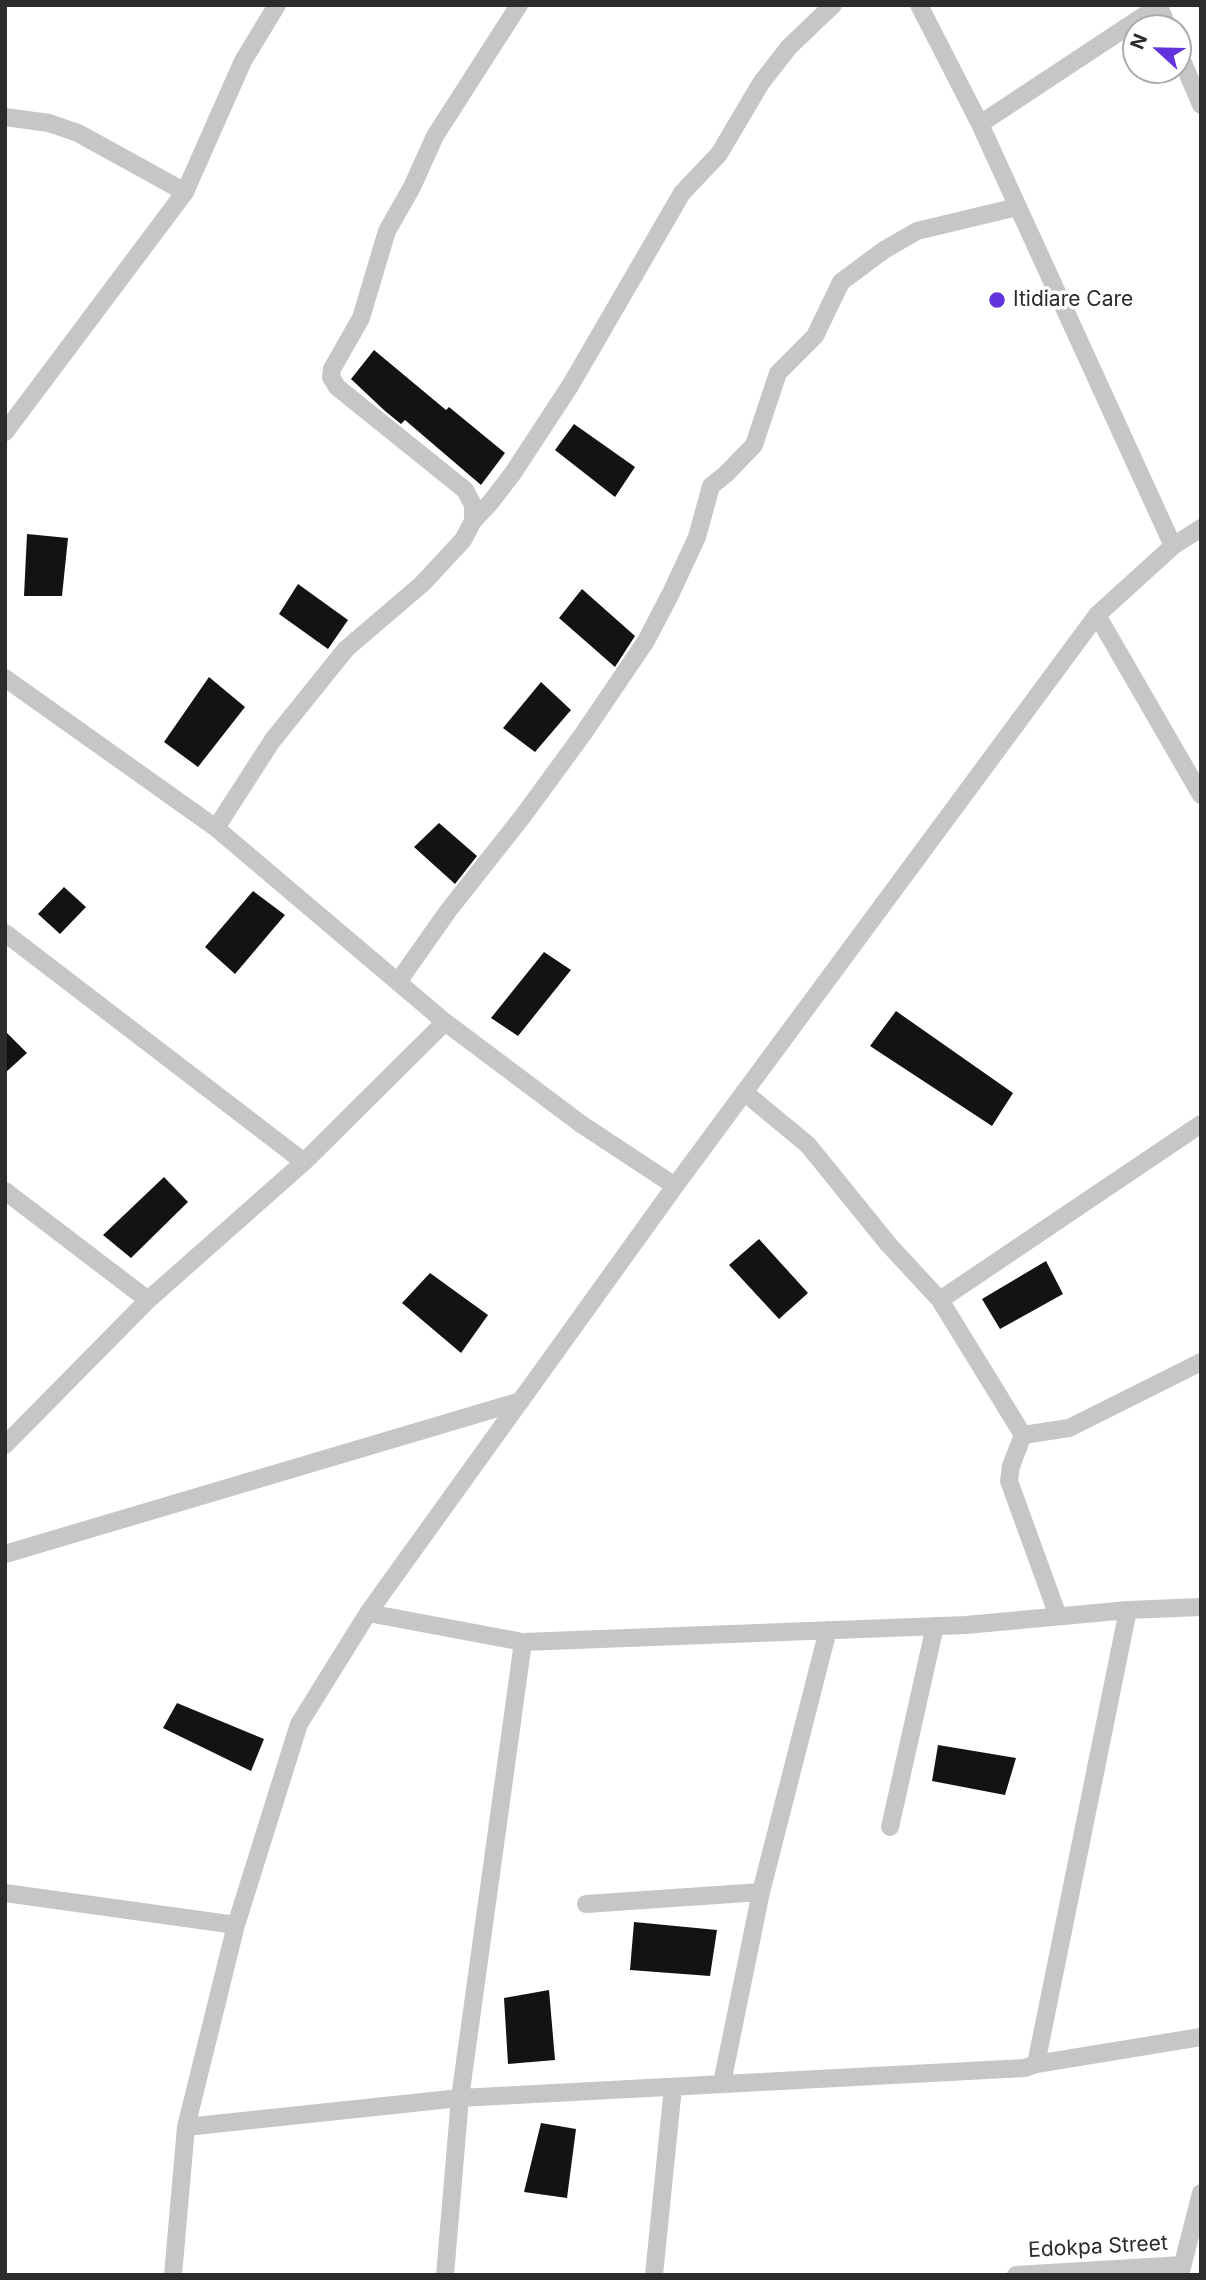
<!DOCTYPE html>
<html>
<head>
<meta charset="utf-8">
<style>
  body { margin:0 }
  #map { position:relative; width:1206px; height:2280px; overflow:hidden; background:#fff; font-family:Inter,sans-serif }
  canvas { display:block }
  .frame { position:absolute; inset:0; border:7px solid #2c2c2c; pointer-events:none }
  .north { position:absolute; left:1122px; top:14px; width:70px; height:70px; box-sizing:border-box; background:#fff; border:2px solid #ababab; border-radius:50%; rotate:292deg; font-size:19px; font-weight:700; line-height:28px; text-align:center; color:#2c2c2c }
  .north::after { content:''; display:block; margin:auto; width:24px; height:32px; background:#6232de; clip-path:polygon(50% 0,100% 100%,50% 72%,0 100%) }
</style>
</head>
<body>
<div id="map">
<canvas width="1206" height="2280"></canvas>
<div class="frame"></div>
<div class="north">N</div>
</div>
<script>
const c = document.querySelector('canvas').getContext('2d');
c.lineJoin = 'round';
function paint(path, color) {
  c.fillStyle = color;
  c.fill(path, 'evenodd');
}
function strokePath(path, color, width, dash) {
  c.strokeStyle = color;
  c.lineWidth = width;
  c.lineCap = dash ? 'butt' : 'round';
  c.setLineDash(dash || []);
  c.stroke(path);
}
function drawText(font, color, halo, rows, align = 'center') {
  c.font = font + ' Inter,sans-serif';
  c.lineWidth = 7;
  c.setLineDash([]);
  c.textBaseline = 'middle';
  c.strokeStyle = halo;
  c.fillStyle = color;
  for (const [text, x, y, turn = 0] of rows) {
    c.save();
    c.translate(x, y);
    c.rotate((+turn || 0) * Math.PI / 180);
    c.textAlign = isNaN(turn) ? turn : align;
    if (halo) c.strokeText(text, 0, 0);
    c.fillText(text, 0, 0);
    c.restore();
  }
}
paint(new Path2D(`
  M374,350L446,410L449,407L505,453L481,485L405,420L401,424L385,411L351,379Z
  M574,424L635,467L615,497L555,450Z
  M27,534L68,538L62,596H24Z
  M298,584L348,620L328,649L279,614Z
  M582,589L635,636L615,667L559,618Z
  M209,677L245,707L198,767L164,742Z
  M541,682L571,710L535,752L503,728Z
  M439,823L477,856L455,884L414,847Z
  M64,887L86,907L60,934L38,914Z
  M253,891L285,915L235,974L205,947Z
  M544,952L571,970L518,1036L491,1018Z
  M896,1011L1013,1093L992,1126L870,1046Z
  M5,1031L27,1053L5,1073Z
  M164,1177L188,1202L131,1258L103,1235Z
  M759,1239L808,1293L779,1319L729,1265Z
  M1046,1261L1063,1294L1000,1329L982,1299Z
  M430,1273L488,1315L461,1353L402,1303Z
  M177,1703L264,1739L251,1771L163,1728Z
  M938,1745L1016,1758L1005,1795L932,1781Z
  M634,1922L717,1930L710,1976L630,1970Z
  M549,1990L555,2060L508,2064L504,1998Z
  M541,2123L576,2129L567,2198L524,2192Z`), '#131313');
strokePath(new Path2D(`
  M919,5L980,124L1173,546
  M1159,6L1168,28
  M1178,51L1201,105
  M5,117L49,123L78,133L185,192
  M980,124L1160,5
  M5,432L185,192L243,61L277,5
  M473,521L490,503L513,473L570,386L682,193L719,154L761,83L789,47L833,5
  M1097,615L1201,795
  M5,678L216,828L445,1022L581,1124L675,1186
  M216,828L272,741L346,649L422,584L463,540L473,521V505L465,490L337,387L331,377L332,369L361,318L387,231L412,187L435,136L519,5
  M5,933L304,1162
  M398,982L448,911L523,816L583,734L646,641L671,593L697,537L711,486L726,474L754,445L778,373L815,336L841,282L884,250L917,231L1017,207
  M744,1092L808,1145L889,1245L940,1300L1023,1435
  M5,1191L148,1300
  M940,1300L1201,1124
  M1023,1435L1069,1428L1201,1362
  M1023,1435L1011,1466L1009,1481L1058,1616
  M5,1445L148,1300L304,1162L445,1022
  M5,1554L521,1401
  M368,1613L523,1642L966,1625L1128,1610L1201,1607
  M890,1827L935,1626
  M5,1893L236,1925
  M586,1904L761,1892
  M1036,2064L1128,1610
  M722,2083L761,1892L828,1630
  M186,2127L460,2098L1025,2068L1036,2064L1201,2037
  M173,2275L186,2127L236,1925L299,1724L368,1613L675,1186L1097,615L1173,546L1201,528
  M445,2275L460,2098L523,1642
  M654,2275L673,2087
  M1016,2275L1182,2265
  M1180,2275L1201,2193`), '#c6c6c6', 18);
for (const [x, y, r, color] of [
  [997,300,9,"#6232de"]
]) {
  const dot = new Path2D();
  dot.arc(x, y, r, 0, 2 * Math.PI);
  c.fillStyle = color;
  c.fill(dot);
  strokePath(dot, '#fff', 2.5);
}
drawText('21px', '#2c2c2c', '#fff', [
  ["Itidiare Care",1013,300]
], 'left');
drawText('21px', '#2c2c2c', '#fff', [
  ["Edokpa Street",1098,2247,-3]
]);
</script>
</body>
</html>
